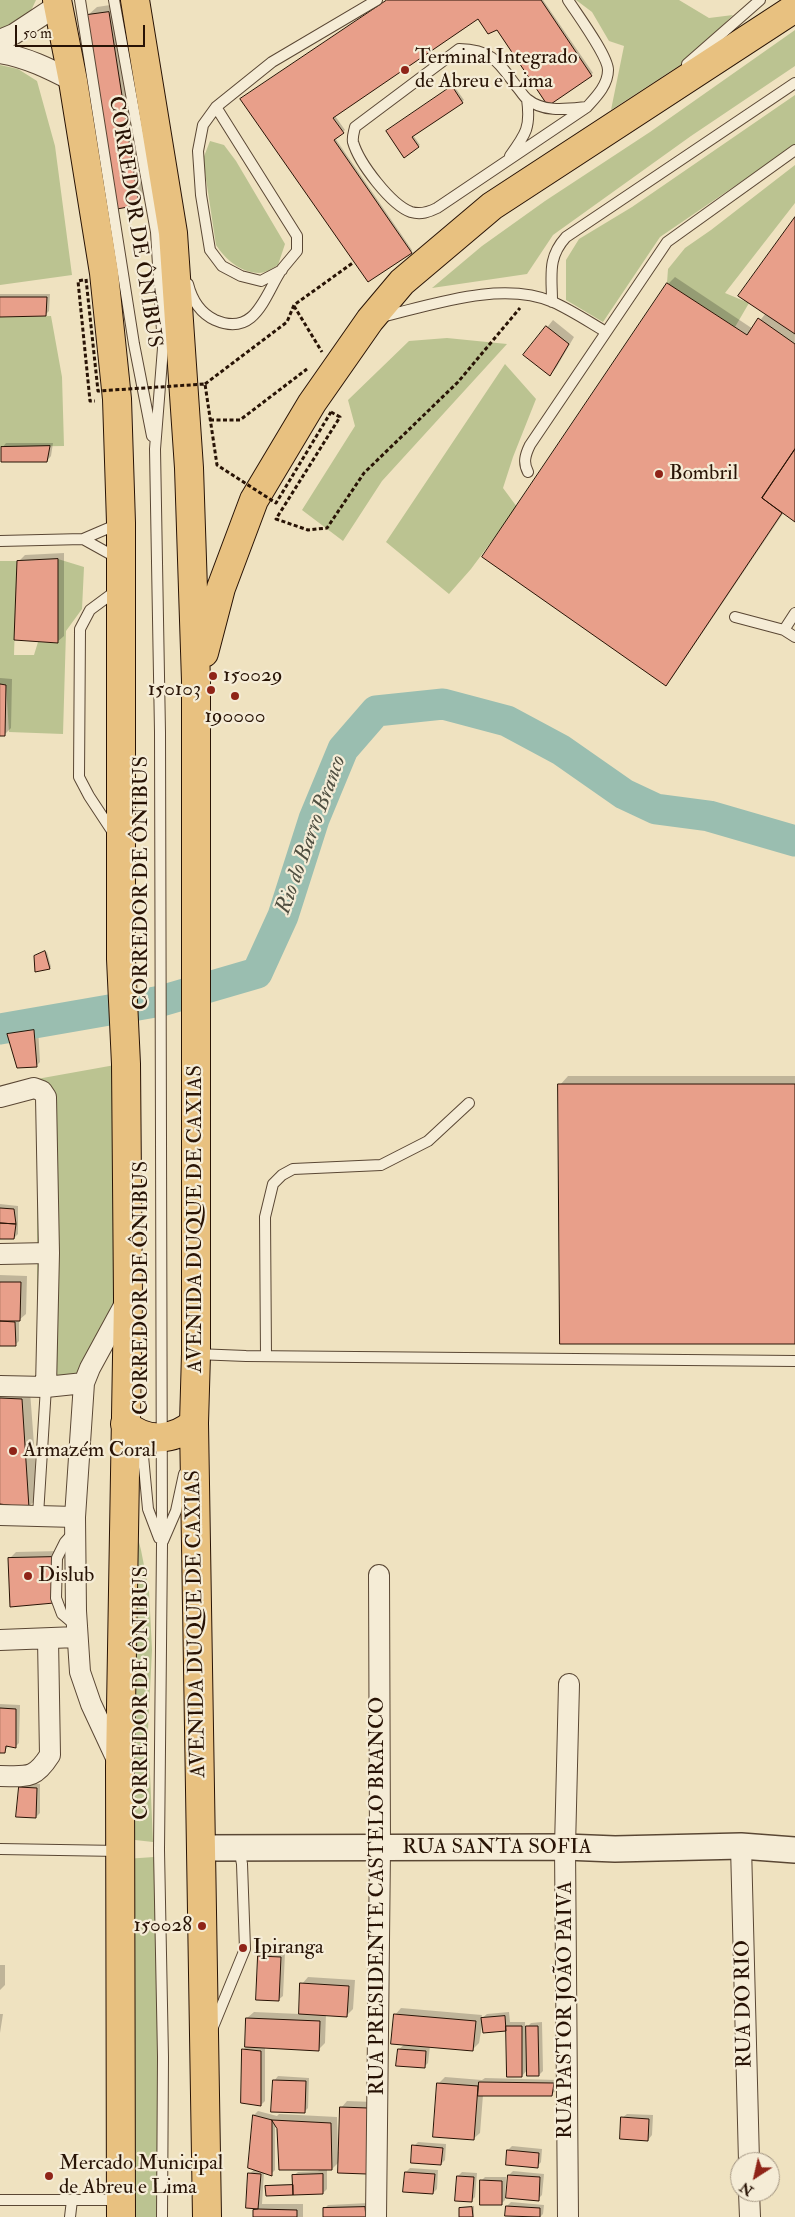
<!DOCTYPE html>
<html>
<head>
<meta charset="utf-8">
<style>
  body { margin:0 }
  #map { position:relative; width:795px; height:2217px; overflow:hidden; background:#efe2c0; font-family:"IM FELL Double Pica",serif }
  canvas { display:block }
  .north { position:absolute; left:730px; top:2152px; width:50px; height:50px; box-sizing:border-box; background:#f5ecd6; border:1px solid #a39582; border-radius:50%; rotate:215deg; font-size:14px; font-weight:700; line-height:20px; text-align:center; color:#281305 }
  .north::after { content:''; display:block; margin:auto; width:18px; height:22px; background:#8f2418; clip-path:polygon(50% 0,100% 100%,50% 72%,0 100%) }
  .scale { position:absolute; left:15px; top:25px; width:130px; height:22px; box-sizing:border-box; border:2px solid #281305; border-top:0; padding-left:6px; font-size:15px; line-height:18px; white-space:nowrap; color:#281305; -webkit-text-stroke:4px #f5ecd6; paint-order:stroke }
</style>
</head>
<body>
<div id="map">
<canvas width="795" height="2217"></canvas>
<div class="north">N</div>
<div class="scale">50 m</div>
</div>
<script>
const c = document.querySelector('canvas').getContext('2d');
c.lineJoin = 'round';
function paint(path, color) {
  c.fillStyle = color;
  c.fill(path, 'evenodd');
}
function strokePath(path, color, width, dash) {
  c.strokeStyle = color;
  c.lineWidth = width;
  c.lineCap = dash ? 'butt' : 'round';
  c.setLineDash(dash || []);
  c.stroke(path);
}
function drawText(font, color, halo, rows, align = 'center') {
  c.font = font + ' "IM FELL Double Pica",serif';
  c.lineWidth = 4.5;
  c.setLineDash([]);
  c.textBaseline = 'middle';
  c.strokeStyle = halo;
  c.fillStyle = color;
  for (const [text, x, y, turn = 0] of rows) {
    c.save();
    c.translate(x, y);
    c.rotate((+turn || 0) * Math.PI / 180);
    c.textAlign = isNaN(turn) ? turn : align;
    if (halo) c.strokeText(text, 0, 0);
    c.fillText(text, 0, 0);
    c.restore();
  }
}
paint(new Path2D(`
  M0,0H36L28,17L0,36Z
  M576,0H679L709,18L733,15L688,60L611,110L624,46L609,41L592,12Z
  M795,30V66L691,136L553,235L527,274L432,288L482,246L545,201L650,132Z
  M0,65L18,69L37,81L55,146L72,275L0,285Z
  M795,95V145L660,237L603,322L566,300V260L579,239L632,207Z
  M210,141L224,145L236,161L285,244L278,265C273,268 265,273 259,273C241,273 225,259 216,245L203,159Z
  M795,165V203L725,293L749,303L735,327L667,283L668,269L685,248L711,230Z
  M51,316L62,377L64,446L0,447V317Z
  M447,338L507,344L382,481L343,541L302,510L355,426L348,400L409,341Z
  M505,364L536,399L513,457L503,488L517,507L471,569L449,594L386,542Z
  M58,559L84,567L82,609L66,631L63,734L9,732L6,685L0,684V561H17L14,655H34L38,642L57,643Z
  M115,1065V1301L81,1383L37,1384V1079Z
  M130,1508L141,1550L149,1591L152,1650L148,1729L153,1842L126,1839Z
  M154,1857L158,2012V2217H128L125,1859Z`), '#bbc391');
paint(new Path2D(`
  M388,0H543L593,73L549,104L498,29L478,17L335,116L345,130L335,138L412,250L411,252L242,100Z
  M117,4L147,195L139,204L88,15L97,7Z
  M454,86L464,100L413,135L420,145L418,146L389,130Z
  M795,219V520L784,512L672,678L666,684L484,557L668,284L675,277L753,329L766,313Z
  M0,294H50L49,311L45,315H0Z
  M553,320L574,337L556,368L550,374L525,355Z
  M6,443H53L51,456L47,461L2,448Z
  M64,553V636L57,642L19,561L25,555Z
  M0,678L12,679L11,728L4,735H0Z
  M47,952L51,967L50,968L36,957Z
  M38,1027L40,1062L36,1066L9,1035L13,1030Z
  M568,1076H795V1343L560,1085Z
  M0,1204L18,1206V1234L14,1238H0Z
  M0,1275L27,1276L26,1314L19,1320V1341L15,1345H0Z
  M0,1389L30,1391L38,1498L29,1506L0,1502Z
  M60,1551V1596L9,1559L16,1552Z
  M0,1704L20,1705L19,1743L15,1747L9,1745L4,1752H0Z
  M24,1783L40,1784V1813L36,1817L20,1787Z
  M264,1952L285,1953L283,1996L278,2000L259,1956Z
  M0,1965H5V1985L0,1990Z
  M308,1977L355,1980L353,2009L346,2016L326,2014L325,2043L318,2050L265,2047V2101L261,2105L243,2050L246,2047L247,2018L254,2012L300,2014L302,1984Z
  M401,2008L482,2015L481,2019L487,2014L509,2012L510,2022H525V2029L531,2023L542,2022L543,2071L539,2075L528,2069L522,2076L508,2030L484,2032L483,2020L479,2043L473,2049L430,2046L428,2063L424,2067L399,2049L405,2044L395,2015Z
  M0,2014H3L0,2033Z
  M278,2076L309,2078L308,2108L304,2112L274,2081Z
  M445,2077L482,2080L485,2078L558,2080L555,2091L551,2095H483L480,2133L473,2139L438,2084Z
  M347,2101L374,2102L340,2161L332,2169H327V2189L323,2193L266,2187L268,2185L294,2184L293,2176L298,2172L319,2171L275,2124V2170L271,2174L264,2172L262,2204H303V2217H255L254,2210L257,2207L249,2174L255,2169L254,2115L258,2111L277,2116L279,2114L337,2117L338,2152H340L341,2108Z
  M627,2114L653,2115L652,2135L648,2140L622,2118Z
  M418,2142L446,2144L445,2160L441,2164L414,2146Z
  M512,2146L542,2149L541,2162L537,2167L508,2150Z
  M410,2168L438,2170L437,2189L433,2193L406,2172Z
  M513,2171L544,2174L542,2195L538,2199L509,2175Z
  M462,2172L477,2173L475,2197L471,2201L458,2176Z
  M485,2177H506L505,2200L501,2204L481,2181Z
  M511,2202L544,2205L543,2214L540,2217L507,2215V2206Z
  M369,2203V2217H324V2209L328,2205Z
  M474,2206V2217H461L462,2207Z`), '#0003');
strokePath(new Path2D(`
  M0,1029L161,1001L257,973L283,916L314,819L343,749L376,711L443,704L507,721L561,750L624,794L656,809L709,816L795,841`), '#9abeb0', 31);
const building = new Path2D(`
  M387,0H541L592,76L548,106L497,30L488,34L478,19L333,118L344,133L334,140L412,253L368,282L240,99Z
  M109,12L139,205L117,209L87,15Z
  M452,86L463,103L412,137L419,147L404,158L386,131Z
  M795,217V334L738,296Z
  M667,283L747,335L758,318L795,344V449L762,498L782,513L666,686L482,557Z
  M0,297H47L46,316L0,317Z
  M546,326L569,344L550,376L523,355Z
  M50,446L47,462H1V447Z
  M795,449V522L762,498Z
  M58,559V643L14,640L17,561Z
  M0,684L6,685L5,736H0Z
  M45,951L50,969L35,972L34,956Z
  M34,1030L37,1067L17,1068L7,1034Z
  M558,1084H795V1344H560Z
  M0,1208L14,1209L16,1224L0,1223Z
  M0,1223L16,1224L14,1239H0Z
  M0,1282H21L20,1321H0Z
  M0,1321L15,1322L16,1346H0Z
  M0,1398L22,1399L29,1508L0,1504Z
  M54,1557V1603L10,1607L8,1558Z
  M0,1708L16,1709V1748L6,1746L5,1753H0Z
  M19,1787L37,1788L36,1818L16,1817Z
  M258,1956L281,1957L279,2001L256,2000Z
  M300,1983L349,1986L347,2017L299,2014Z
  M394,2014L476,2021L473,2051L391,2044Z
  M505,2016L506,2031L483,2033L481,2018Z
  M246,2018L320,2021L319,2051L245,2047Z
  M506,2026H522V2077H507Z
  M526,2026H538L539,2076H527Z
  M242,2049L261,2051V2106L241,2103Z
  M398,2049L426,2051L425,2068L396,2066Z
  M273,2080L306,2081L305,2113L271,2112Z
  M479,2082L554,2083L552,2096H478Z
  M437,2083L478,2086L474,2140L433,2137Z
  M340,2107L368,2108L367,2174L338,2173Z
  M253,2115L272,2120V2176L248,2168Z
  M621,2117L649,2119L648,2141L620,2139Z
  M272,2120L331,2123L332,2170H279L277,2129Z
  M412,2145L443,2148L441,2165L411,2163Z
  M507,2150L539,2153L538,2168L506,2165Z
  M405,2172L435,2174L433,2194L403,2192Z
  M248,2173L261,2174L258,2209L246,2208Z
  M323,2174V2194L293,2195L292,2175Z
  M508,2175L540,2177L539,2201L506,2198Z
  M457,2176L474,2177L472,2202L455,2201Z
  M480,2180L502,2181V2205H480Z
  M293,2185V2195L266,2196L265,2186Z
  M506,2206L540,2208V2217L505,2216Z
  M365,2207L366,2217H323V2208Z
  M472,2207L473,2217H459V2208Z
  M258,2209L297,2210V2217H253V2210Z`);
paint(building, '#e89f8a');
strokePath(building, '#281305', 1);
const service = new Path2D(`
  M80,0L134,344L152,436
  M114,0L156,232L163,348L155,449L160,732L162,1544L159,1850L163,2057L162,2217
  M568,0C577,14 608,56 608,70C608,85 596,97 587,107L437,208C429,212 421,215 411,212C391,205 359,163 353,142C352,137 354,132 355,127L459,49C493,50 498,62 517,87C520,90 523,96 527,99C544,113 567,109 587,107
  M687,64L760,0
  M510,156C526,134 531,127 527,99
  M282,270L261,281L241,276L222,266L210,250L201,195L198,151L203,125L216,107L272,62L377,0
  M188,284C192,300 200,313 215,320C256,338 265,294 282,269C287,263 292,257 297,251V236L216,107
  M552,302C552,275 547,258 566,237L795,83
  M381,317C432,305 502,280 553,302C571,310 589,322 606,332
  M528,472C523,463 525,455 530,445L667,242L795,150
  M83,539L119,559
  M0,541L83,539L118,524
  M735,617L784,630L795,637
  M784,630L795,613
  M114,834L89,796L79,777L80,629L90,610L117,590
  M196,1354L246,1356L795,1361
  M266,1356L265,1217L273,1184L282,1175L293,1169L381,1165L428,1141L469,1103
  M141,1435L148,1509L159,1538
  M38,1515L46,1387
  M74,1532L65,1542L57,1558L56,1598L62,1614L75,1625
  M163,1541L176,1511L184,1474
  M0,1849L119,1851
  M213,2027L245,1949L242,1864L239,1848
  M0,2200H120
  M70,2217L72,2200`);
const minor = new Path2D(`
  M0,40L14,34L58,5
  M0,53C26,57 50,69 73,81
  M0,1097L34,1088L42,1091L46,1097L49,1253L46,1387
  M0,1254L49,1253
  M0,1386L46,1387L84,1383
  M0,1515L75,1517
  M0,1640L77,1637
  M118,1762L91,1704L80,1672L76,1611L75,1517L84,1383L90,1368L127,1300
  M0,1776C27,1776 34,1780 50,1755L48,1639
  M741,1846L749,2162
  M749,2192L750,2217
  M376,2217L380,1848L379,1575
  M568,2217L565,1847L569,1684`);
const tertiary = new Path2D(`
  M200,1848L565,1847L615,1849L741,1846L795,1850`);
const trunk = new Path2D(`
  M57,0L73,81L104,273L117,399L121,523V959L126,1064L128,1299L120,1766L121,2217
  M135,0L173,233L189,468L196,681V1354L194,1423L207,2217
  M204,653L221,588L254,500L312,403L370,320L402,282L492,206L795,8
  M125,1424C146,1443 174,1441 194,1423`);
strokePath(service, '#5a4734', 12);
strokePath(minor, '#5a4734', 22);
strokePath(tertiary, '#5a4734', 28);
strokePath(trunk, '#281305', 30);
strokePath(new Path2D(`
  M83,280L78,281L90,401H95
  M294,306L322,352
  M205,384L287,322L294,305L354,262
  M331,412L340,417L276,519L308,530L327,528L364,473L458,382L520,308
  M210,420H240L307,369`), '#281305', 3, [4, 2.5]);
strokePath(service, '#f5ecd6', 10);
strokePath(minor, '#f5ecd6', 20);
strokePath(tertiary, '#f5ecd6', 25);
strokePath(trunk, '#e8c180', 28);
strokePath(new Path2D(`
  M86,279L98,391L205,384L217,465L276,503L331,412`), '#281305', 3, [4, 2.5]);
for (const [x, y, r, color] of [
  [405,70,5,"#8f2418"],
  [659,474,5,"#8f2418"],
  [213,676,5,"#8f2418"],
  [211,690,5,"#8f2418"],
  [235,696,5,"#8f2418"],
  [13,1451,5,"#8f2418"],
  [28,1576,5,"#8f2418"],
  [202,1926,5,"#8f2418"],
  [243,1948,5,"#8f2418"],
  [49,2176,5,"#8f2418"]
]) {
  const dot = new Path2D();
  dot.arc(x, y, r, 0, 2 * Math.PI);
  c.fillStyle = color;
  c.fill(dot);
  strokePath(dot, '#f5ecd6', 2);
}
drawText('21px', '#281305', '#f5ecd6', [
  ["Terminal Integrado",415,58],
  ["de Abreu e Lima",415,82],
  ["Bombril",669,474],
  ["150029",223,676],
  ["150103",201,690,"right"],
  ["190000",235,717,"center"],
  ["Armazém Coral",23,1451],
  ["Dislub",38,1576],
  ["150028",192,1926,"right"],
  ["Ipiranga",253,1948],
  ["Mercado Municipal",59,2164],
  ["de Abreu e Lima",59,2188]
], 'left');
drawText('21px', '#281305', '#f5ecd6', [
  ["CORREDOR DE ÔNIBUS",134,222,81],
  ["CORREDOR DE ÔNIBUS",142,883,-90],
  ["AVENIDA DUQUE DE CAXIAS",196,1219,-90],
  ["CORREDOR DE ÔNIBUS",142,1288,-90],
  ["AVENIDA DUQUE DE CAXIAS",197,1624,-91],
  ["CORREDOR DE ÔNIBUS",142,1693,-90],
  ["RUA SANTA SOFIA",497,1848],
  ["RUA PRESIDENTE CASTELO BRANCO",378,1896,-90],
  ["RUA DO RIO",745,2004,-91],
  ["RUA PASTOR JOÃO PAIVA",566,2010,-90]
]);
drawText('italic 22px', '#504f41', '#f5ecd6', [
  ["Rio do Barro Branco",312,835,-70]
]);
</script>
</body>
</html>
